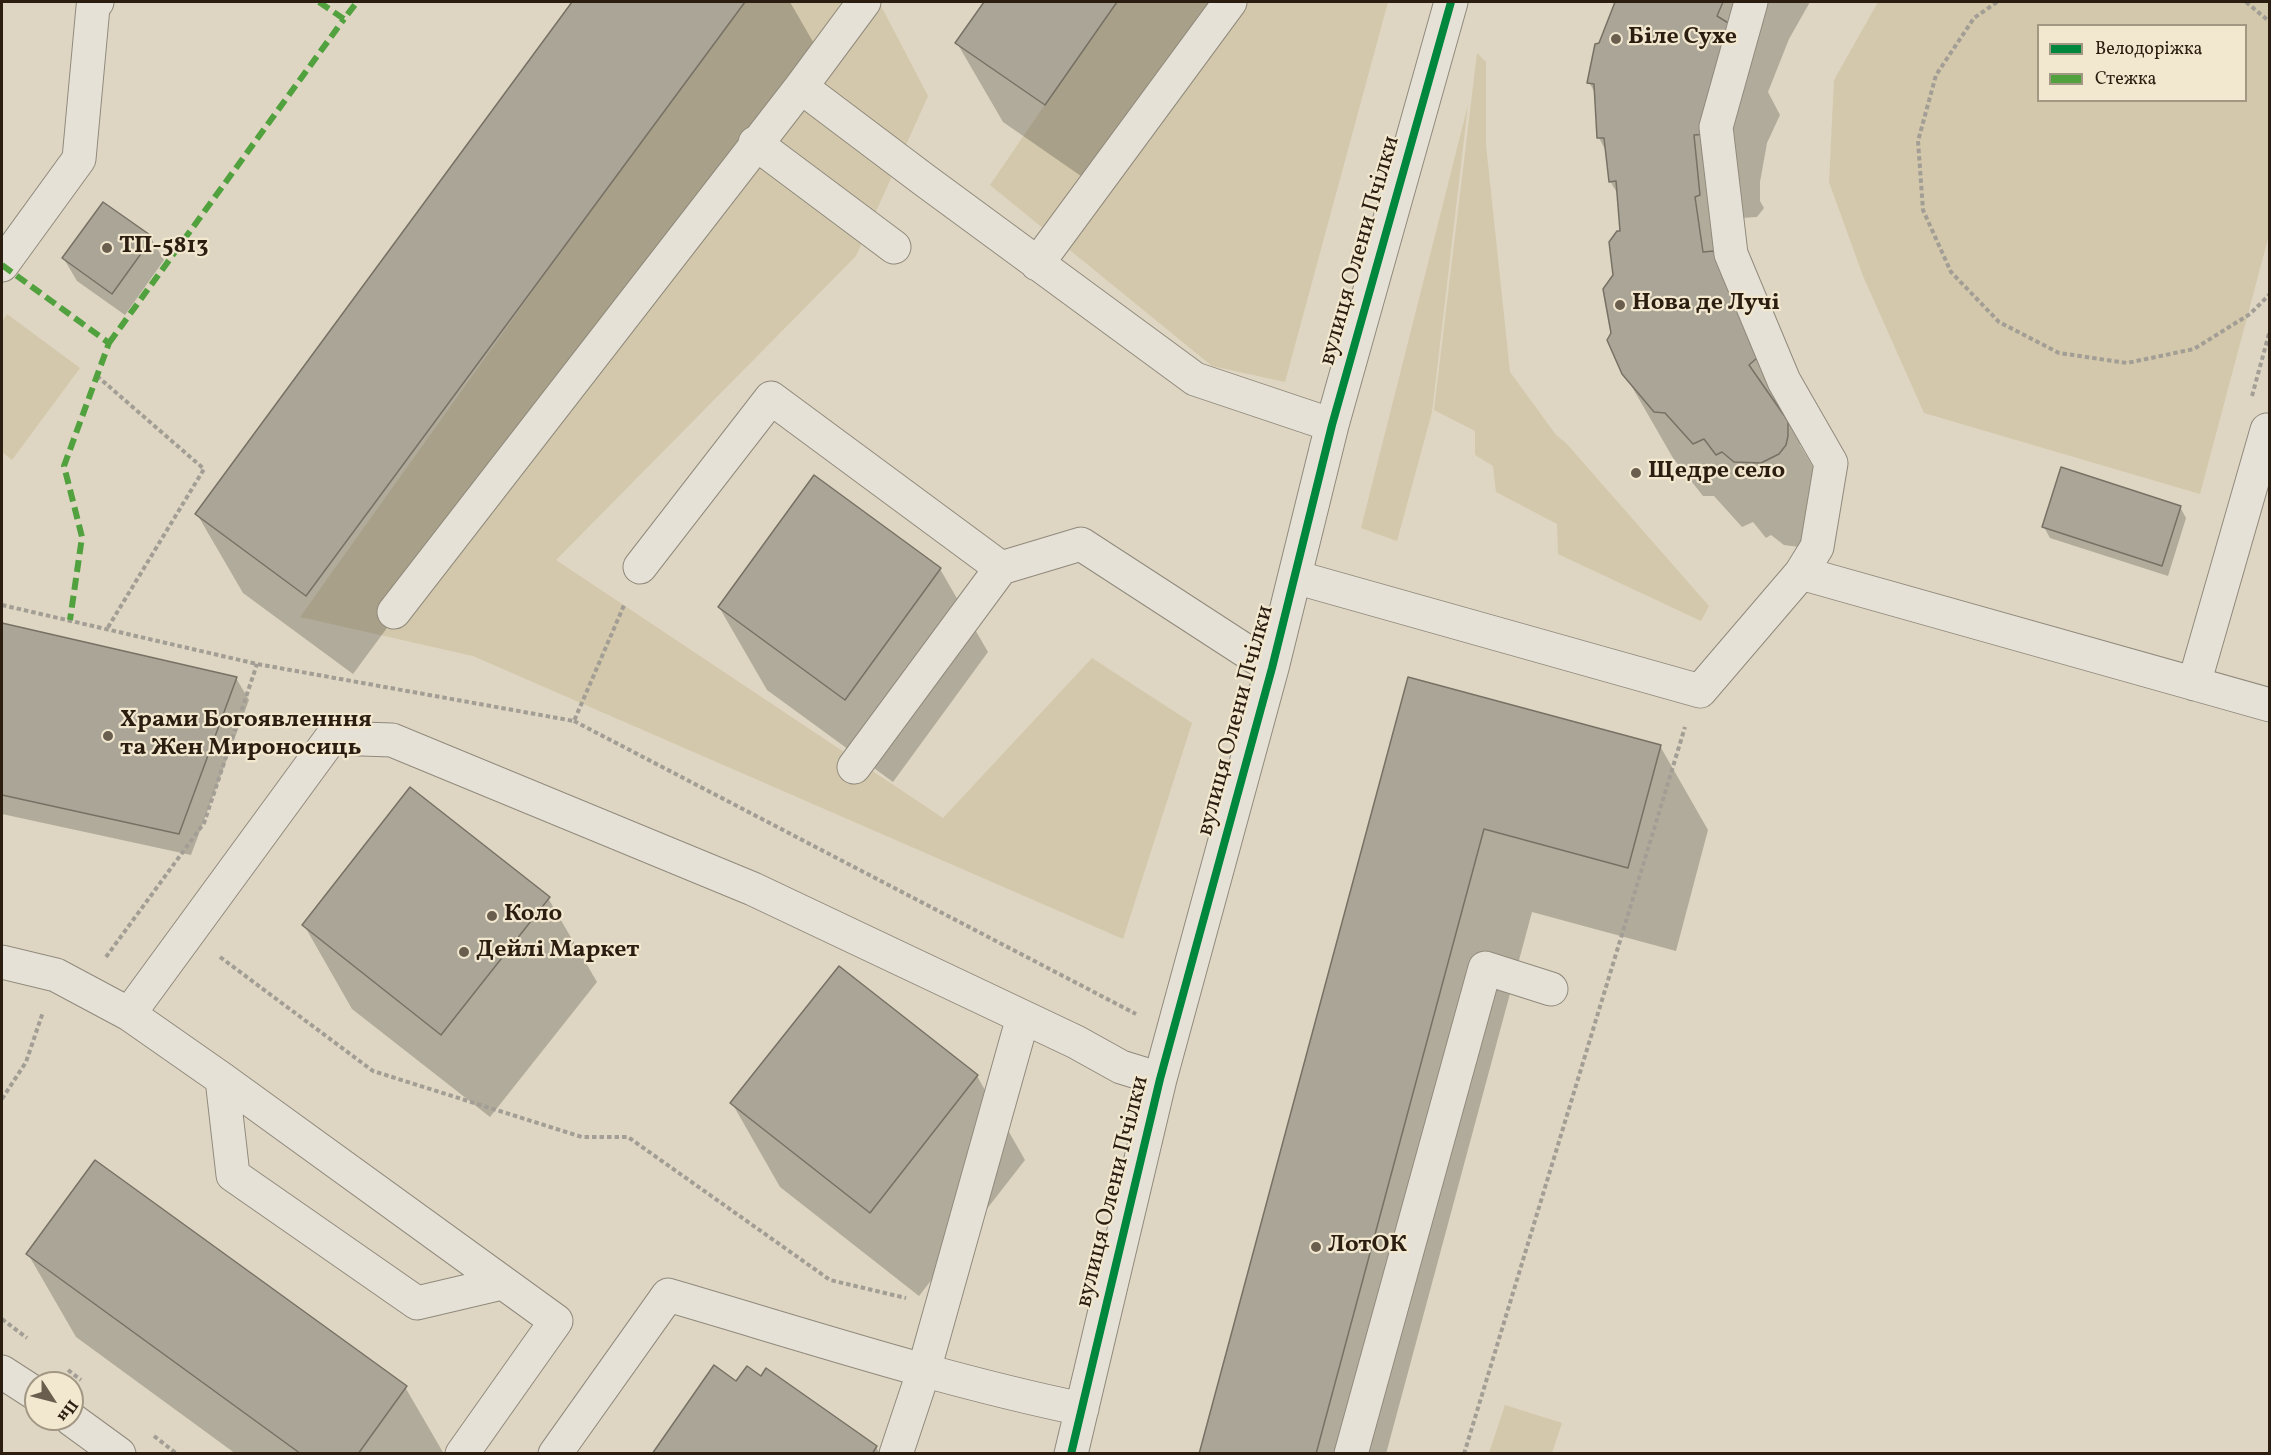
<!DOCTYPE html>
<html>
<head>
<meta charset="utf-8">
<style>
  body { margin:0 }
  #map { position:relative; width:2271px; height:1455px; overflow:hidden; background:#ded6c2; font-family:Vollkorn,serif }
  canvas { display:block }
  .frame { position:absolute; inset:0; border:3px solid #2b1e11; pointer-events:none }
  .legend { position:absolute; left:2037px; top:24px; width:210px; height:78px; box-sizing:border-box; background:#f2e8cf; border:2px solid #a29783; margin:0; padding:8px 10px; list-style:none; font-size:18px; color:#2b1e11 }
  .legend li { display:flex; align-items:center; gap:12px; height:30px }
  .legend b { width:30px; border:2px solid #a29783 }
  .north { position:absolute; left:24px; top:1371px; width:60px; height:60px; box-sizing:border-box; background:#f2e8cf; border:2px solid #a29783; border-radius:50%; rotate:126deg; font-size:16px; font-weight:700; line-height:24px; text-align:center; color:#2b1e11 }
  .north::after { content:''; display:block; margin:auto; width:21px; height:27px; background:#6a5e4f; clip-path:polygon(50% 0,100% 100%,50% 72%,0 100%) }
</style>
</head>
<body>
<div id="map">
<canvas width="2271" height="1455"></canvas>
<div class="frame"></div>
<ul class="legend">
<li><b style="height:8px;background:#00873e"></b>Велодоріжка</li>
<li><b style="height:8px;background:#51a23f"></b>Стежка</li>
</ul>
<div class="north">Пн</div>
</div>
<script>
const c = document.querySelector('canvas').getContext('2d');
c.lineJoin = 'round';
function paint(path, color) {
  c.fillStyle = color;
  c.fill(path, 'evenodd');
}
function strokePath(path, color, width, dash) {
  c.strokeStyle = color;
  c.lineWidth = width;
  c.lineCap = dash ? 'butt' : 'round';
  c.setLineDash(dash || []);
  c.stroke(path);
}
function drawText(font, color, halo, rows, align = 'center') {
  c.font = font + ' Vollkorn,serif';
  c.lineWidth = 4.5;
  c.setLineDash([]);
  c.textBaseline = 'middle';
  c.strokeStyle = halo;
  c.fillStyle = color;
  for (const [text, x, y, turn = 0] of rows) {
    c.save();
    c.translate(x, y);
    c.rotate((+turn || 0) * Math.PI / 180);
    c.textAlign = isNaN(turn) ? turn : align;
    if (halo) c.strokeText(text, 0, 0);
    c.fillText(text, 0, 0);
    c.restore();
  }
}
paint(new Path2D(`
  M739,2H879L928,96L856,256L556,560L943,818L1092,658L1192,723L1123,939L473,656L300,617Z
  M1115,2H1388L1285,382L1212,366L990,185Z
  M1878,2H2269V235L2200,494L1924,413L1863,276L1829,182L1834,80ZM2038,26H2246V100H2038Z
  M1477,53L1486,62V145L1510,372L1556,435L1566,443L1709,606L1701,621L1558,554L1557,524L1496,492L1493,466L1475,455V431L1434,410Z
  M1468,105L1432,412L1397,541L1361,528Z
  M7,314L80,368L12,460L2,452V322Z
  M1505,1405L1562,1423L1552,1453H1489Z`), '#d3c8ab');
paint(new Path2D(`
  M574,2H790L816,47L353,674L243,593L197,514Z
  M986,2H1217L1091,183L1003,122L957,43Z
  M1617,2H1810L1789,39L1768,92L1780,115L1767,143L1760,182V201L1764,208L1757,217L1741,218L1748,279L1808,438L1800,445L1836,506L1799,547L1784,545L1771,535L1766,538L1753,522L1742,527L1714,496H1703L1673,458L1624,373L1613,334L1614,275L1622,233L1619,196L1610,181L1607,153L1599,138L1596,95L1589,82L1600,44Z
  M151,238L164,260L125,315L77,281L64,259Z
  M2180,507L2186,518L2168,576L2050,538L2044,527Z
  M940,569L988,652L893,782L767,690L719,607Z
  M2,625L236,678L249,700L191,855L2,814Z
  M1409,679L1660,746L1708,830L1676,951L1532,912L1386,1454H1201Z
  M548,898L597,982L490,1117L352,1009L304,925Z
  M977,1076L1025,1160L919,1296L780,1187L732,1103Z
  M28,1254L405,1387L444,1454H236L76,1337Z
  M737,1383L876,1447L880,1454H654Z`), '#0003');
const building = new Path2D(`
  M572,2H745L306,596L195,514Z
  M984,2H1117L1045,105L955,43Z
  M1615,2H1723L1717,16L1730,24L1709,134L1694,135L1700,195L1695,197L1703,252L1714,251L1720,255L1757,358L1749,365L1788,421V436L1786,445L1779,454L1761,463L1734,462L1722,452L1716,455L1704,439L1693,444L1665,413L1654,412L1622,374L1607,340L1611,333L1603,289L1613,275L1609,242L1617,231H1620L1616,181L1609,182L1604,138H1597L1594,84L1587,83L1595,44L1599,43Z
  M103,202L153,237L112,294L62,258Z
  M2061,467L2181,506L2162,566L2042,527Z
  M814,475L941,568L845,700L718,607Z
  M2,623L237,677L179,834L2,795Z
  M1408,677L1661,745L1628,868L1484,829L1316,1454H1199Z
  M410,787L550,897L441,1035L302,925Z
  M839,966L978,1075L870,1213L730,1103Z
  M95,1160L407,1386L358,1454H301L26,1254Z
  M714,1365L736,1381L747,1366L761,1376L766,1368L877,1446L872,1454H652Z`);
paint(building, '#aba597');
strokePath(building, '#777165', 1.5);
const minor = new Path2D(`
  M801,87L923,179L1195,379L1332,425
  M755,143L894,247
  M1037,264L1230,2
  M2,265L79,159L93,7L97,2
  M640,567L771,398L1001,568L1081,544L1272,668
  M1801,573L2270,705
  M1295,577L1700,691L1801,573L1817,547L1831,463L1784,381L1731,254L1716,127L1751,2
  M394,612L801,87L864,2
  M2194,684L2267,430L2270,431
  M854,767L1001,568
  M2,962L56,975L129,1014L222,1079L556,1321L462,1454
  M129,1014L331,738L392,740L753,889L1076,1042L1121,1067L1160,1079
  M222,1079L233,1175L417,1303L502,1283
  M2,1372L36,1394
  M71,1419L119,1454
  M555,1454L668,1295C805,1335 942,1380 1082,1409
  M896,1454L924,1370L1023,1017
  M1071,1454L1160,1079L1272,668L1332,425L1451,2
  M1351,1454L1485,968L1551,989`);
strokePath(minor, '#908a7d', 35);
strokePath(new Path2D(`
  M1997,2L1974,18L1936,75L1918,141L1923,210L1951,272L1999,322L2059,353L2127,363L2194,349L2250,314L2270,294
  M2246,2L2270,22
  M97,376L204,469L107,629
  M2252,396L2270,330
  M2,605L257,664L574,721L625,603
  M574,721L1136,1014
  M106,957L204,823L257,664
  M220,957L373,1071L582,1137H628L830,1280L906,1298
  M2,1099L26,1062L43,1012
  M2,1319L27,1338
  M68,1370L81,1380
  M154,1436L177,1454
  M1464,1454L1685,727`), '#a29e95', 4, [4.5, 3]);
strokePath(minor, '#e6e1d6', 33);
strokePath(new Path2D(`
  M319,2L344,19L357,2
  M2,265L109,343L64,466L82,537L70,620
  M109,343L344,19`), '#51a23f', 6, [12, 6]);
strokePath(new Path2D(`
  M1071,1454L1160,1079L1272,668L1332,425L1451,2`), '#00873e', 8);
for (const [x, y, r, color] of [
  [1616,39,6,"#6a5e4f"],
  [107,248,6,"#6a5e4f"],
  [1620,305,6,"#6a5e4f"],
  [1636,473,6,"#6a5e4f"],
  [108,736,6,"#6a5e4f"],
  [492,916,6,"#6a5e4f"],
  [464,952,6,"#6a5e4f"],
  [1316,1247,6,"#6a5e4f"]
]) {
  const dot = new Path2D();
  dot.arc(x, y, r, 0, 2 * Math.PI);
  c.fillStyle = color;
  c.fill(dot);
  strokePath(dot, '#f2e8cf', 2);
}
drawText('bold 24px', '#2b1e11', '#f2e8cf', [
  ["Біле Сухе",1628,39],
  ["ТП-5813",119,248],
  ["Нова де Лучі",1632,305],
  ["Щедре село",1648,473],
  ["Храми Богоявленння",120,722],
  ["та Жен Мироносиць",120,750],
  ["Коло",504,916],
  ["Дейлі Маркет",476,952],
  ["ЛотОК",1328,1247]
], 'left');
drawText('24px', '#2b1e11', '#f2e8cf', [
  ["вулиця Олени Пчілки",1361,251,-74],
  ["вулиця Олени Пчілки",1237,721,-75],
  ["вулиця Олени Пчілки",1114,1192,-76]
]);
</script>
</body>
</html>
